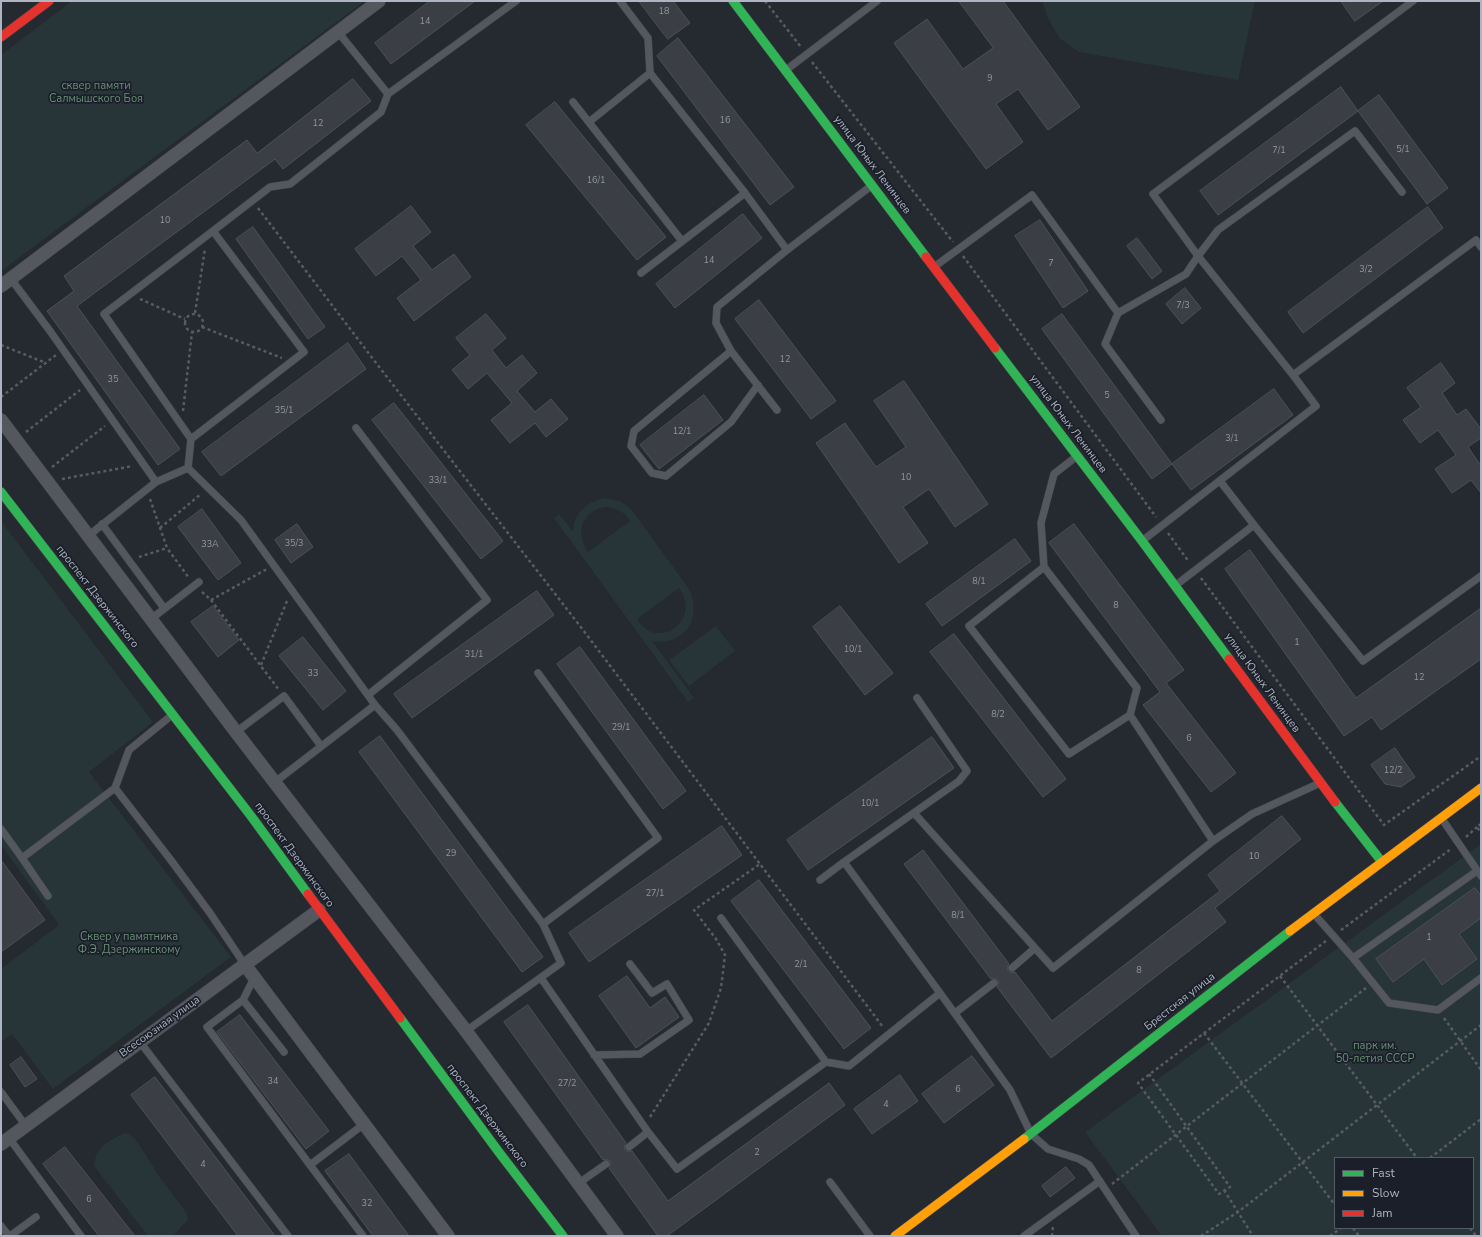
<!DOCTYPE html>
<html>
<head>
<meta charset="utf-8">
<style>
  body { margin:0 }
  #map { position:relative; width:1482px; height:1237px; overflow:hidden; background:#252930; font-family:"Nunito Sans",sans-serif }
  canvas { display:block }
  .frame { position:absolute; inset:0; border:2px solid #aeb4c1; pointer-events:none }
  .legend { position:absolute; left:1334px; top:1157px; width:140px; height:72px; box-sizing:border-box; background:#1a1f29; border:1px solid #555b66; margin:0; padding:5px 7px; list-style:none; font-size:12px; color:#aeb4c1 }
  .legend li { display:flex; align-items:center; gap:8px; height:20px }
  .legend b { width:20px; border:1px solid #555b66 }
</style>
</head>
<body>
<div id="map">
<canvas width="1482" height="1237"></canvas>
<div class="frame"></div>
<ul class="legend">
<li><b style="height:5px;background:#30b455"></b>Fast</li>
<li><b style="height:5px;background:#ff9f0a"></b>Slow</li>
<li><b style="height:5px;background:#e5322d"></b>Jam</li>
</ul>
</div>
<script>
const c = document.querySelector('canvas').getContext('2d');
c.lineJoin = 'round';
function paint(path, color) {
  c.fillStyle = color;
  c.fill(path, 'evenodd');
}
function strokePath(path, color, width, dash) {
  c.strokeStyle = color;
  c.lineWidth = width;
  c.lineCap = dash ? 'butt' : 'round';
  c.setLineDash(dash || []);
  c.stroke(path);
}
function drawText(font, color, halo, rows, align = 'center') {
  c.font = font + ' "Nunito Sans",sans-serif';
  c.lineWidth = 3.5;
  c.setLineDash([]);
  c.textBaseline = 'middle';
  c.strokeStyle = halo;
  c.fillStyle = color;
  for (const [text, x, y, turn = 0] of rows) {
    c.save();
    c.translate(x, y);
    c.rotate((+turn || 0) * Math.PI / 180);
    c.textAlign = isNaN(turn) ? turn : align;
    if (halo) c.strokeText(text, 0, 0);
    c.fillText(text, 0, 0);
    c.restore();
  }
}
paint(new Path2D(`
  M72,1H365L1,271V55Z
  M1042,1H1255L1238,80L1079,52L1059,38L1049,20Z
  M604,498L620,501L632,510L689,589C703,617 685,647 652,641L694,698L688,702L554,518L559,514L573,532C573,513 587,502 604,498ZM605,507C617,508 624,511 630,521L588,552C575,532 581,512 605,507ZM679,588C703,621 656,652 637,619Z
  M1,521L153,722L89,772L231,957L53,1089L12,1034L1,1042V969L59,925L1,845Z
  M716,626L735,651L689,686L669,660Z
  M1481,844V1236H1162L1085,1132ZM1335,1158H1473V1228H1335Z
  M124,1133L130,1135L136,1140L159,1176L186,1212L188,1220L173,1236H148L94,1166C96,1146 108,1142 124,1133Z`), '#273538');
const building = new Path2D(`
  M430,1H475L391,64L375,43Z
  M639,1H673L690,23L668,39Z
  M959,1H1003L1080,107L1048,130L1018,89L996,104L1023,142L986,169L894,43L927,19L963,69L993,48Z
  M1341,1H1383L1355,21Z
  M678,38L794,187L770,205L657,56Z
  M353,79L371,101L283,169L275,159L77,306L180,449L158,465L47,311L74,291L64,276L247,140L257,153Z
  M1341,87L1358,111L1218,215L1200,191Z
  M1379,95L1448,188L1427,204L1358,111Z
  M555,102L666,237L637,260L526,125Z
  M411,206L431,232L413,246L432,270L454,254L471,277L414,321L397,298L421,280L402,256L376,276L355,249Z
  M1428,207L1443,228L1303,333L1288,312Z
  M743,214L762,238L675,308L656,284Z
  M1040,220L1088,291L1063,308L1015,236Z
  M253,227L325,327L308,339L236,239Z
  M1137,238L1162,271L1152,279L1127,246Z
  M1185,288L1201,308L1182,324L1166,304Z
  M759,300L836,401L811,419L735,319Z
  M486,314L506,338L492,350L506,368L522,355L537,373L517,391L535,412L551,399L568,419L546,437L535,423L510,443L491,420L512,403L487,373L468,389L452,370L470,355L456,338Z
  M1062,314L1172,464L1152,479L1042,329Z
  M348,343L366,369L221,476L202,452Z
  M1441,363L1455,383L1442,393L1457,415L1466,409L1481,429V438L1468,447L1481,466V493L1471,480L1452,493L1435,469L1456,455L1438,430L1420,443L1403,420L1421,407L1407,388Z
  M904,381L988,504L955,527L929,489L903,507L928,543L899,563L816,443L845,423L876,467L906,447L874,401Z
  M1274,389L1293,415L1191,490L1172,464Z
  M704,395L723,420L659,469L640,445Z
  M394,403L503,541L481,559L372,420Z
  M202,509L241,563L218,580L178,527Z
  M297,524L313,547L291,563L275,540Z
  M1074,524L1184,670L1166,683L1236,773L1211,792L1143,705L1160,692L1049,543Z
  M1015,539L1031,561L942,626L926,604Z
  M1250,550L1356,698L1481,608V659L1381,730L1372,717L1344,736L1225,569Z
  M537,591L554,615L412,718L394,694Z
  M213,606L239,640L218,657L191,622Z
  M840,606L893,673L865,695L813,627Z
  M954,634L1066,779L1043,797L930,652Z
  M303,637L346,691L323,710L279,656Z
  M580,647L686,791L663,809L557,664Z
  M380,736L543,957L522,972L359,752Z
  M932,737L954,768L808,870L787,840Z
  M1395,748L1415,777L1401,787L1385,784L1371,765Z
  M1282,816L1301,839L1215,908L1226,922L1051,1058L997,987L999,983L998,980L994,978L991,979L904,864L923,850L1009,964L1007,967L1008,971L1011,973L1015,972L1052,1021L1220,891L1208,875Z
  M722,826L742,855L589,962L569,933Z
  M1,860L45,920L1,952Z
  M759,880L871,1028L844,1049L731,901Z
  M1475,888L1481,896V918L1459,934L1477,959L1442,985L1424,959L1393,982L1376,959Z
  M627,976L650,1008L665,997L679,1017L636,1048L599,996Z
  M528,1005L626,1143L624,1146L625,1150L628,1152L632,1151L668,1201L829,1083L845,1105L667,1236H658L609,1168L611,1164L610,1161L606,1159L603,1160L504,1022Z
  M240,1015L329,1131L306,1149L217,1032Z
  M972,1056L994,1085L944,1123L922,1094Z
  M21,1057L37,1079L25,1087L10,1065Z
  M900,1075L918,1101L872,1134L854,1109Z
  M155,1077L275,1236H238L131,1095Z
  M65,1147L135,1236H99L43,1164Z
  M349,1154L409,1236H373L325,1171Z
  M1066,1167L1075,1178L1050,1197L1042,1186Z`);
paint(building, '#3b3e44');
strokePath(building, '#4d5157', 1);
const lane = new Path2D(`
  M620,1L648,38L650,73L745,193L787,250
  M338,32L388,94
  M786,70L877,1
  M573,102L682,241
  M589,122L650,73
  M1402,192L1355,131L1218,230L1198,256L1293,375L1476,240L1481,247
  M213,231L270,187L290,184L381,112L388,94L516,1
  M934,267L1032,195L1118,313L1186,274L1198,256L1153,194L1413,1
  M641,273L745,193
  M11,279L50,331L156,482
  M1118,313L1105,344L1161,420
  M731,351L716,323L717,307L787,250L871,186
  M758,385L731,422L666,476L652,473L631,446L634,431L731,351L777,410
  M356,428L487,600L368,695
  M1077,456L1054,474L1041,523L1044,567L969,626L1069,754L1130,715L1213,841L1252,814L1320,783
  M188,468L191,439L104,314L213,231L304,352L191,439
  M1220,481L1254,525
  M102,524L164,608
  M88,536L156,482L188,468L241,520L375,705L275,782
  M1142,541L1316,406L1293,375
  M1044,567L1137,688L1130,715
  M1176,585L1254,525L1363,661L1481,576
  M151,619L199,582
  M917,698L967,771L959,781L844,862L940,993
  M375,705L397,730L543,924
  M236,732L284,696L321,746
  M115,788L129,750L172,715
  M914,813L1035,948
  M1442,819L1481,876
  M1,829L22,858L115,788L170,859L210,913L245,965
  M22,858L48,896
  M820,880L844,862
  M1314,914L1353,958L1389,1003L1438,1010L1481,978
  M721,918L826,1062
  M1353,958L1477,871
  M1012,968L1035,948L1053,968L1213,841
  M541,978L648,1132L677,1169L826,1062L849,1066L940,993L1010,1090L1031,1134L1048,1149L1079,1159L1089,1165L1136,1236
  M243,1000L254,978
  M955,1013L994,983
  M466,1031L561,963L543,924L658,838L538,673
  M140,1042L288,1236
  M284,1052L243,1000L207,1027L363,1236
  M594,1055L640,1054L689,1020L667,984L652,993L630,964
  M1,1092L26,1126
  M9,1138L81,1236
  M629,1147L648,1132
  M310,1165L364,1124
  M830,1182L870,1236
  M579,1183L606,1164
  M1,1226L9,1236
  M10,1236L36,1217
  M1024,1236L1100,1181`);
const street = new Path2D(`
  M1,286L379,1
  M1,420L236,732L466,1031L617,1236
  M245,965L448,1236
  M1,1144L319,910`);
const fast = new Path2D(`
  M733,1L926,257
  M995,348L1142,541L1229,659
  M1,492L251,816L308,894
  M1335,802L1382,862
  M400,1018L498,1151L563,1236
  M1024,1139L1290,931`);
const slow = new Path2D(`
  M1290,931L1481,788
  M895,1236L1024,1139`);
const jam = new Path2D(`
  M1,37L49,1
  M926,257L995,348
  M1229,659L1335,802
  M308,894L400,1018`);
strokePath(lane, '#42454b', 8);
strokePath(street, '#42454b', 14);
strokePath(fast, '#42454b', 10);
strokePath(slow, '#42454b', 10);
strokePath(jam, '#42454b', 10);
strokePath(new Path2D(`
  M765,1L801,47
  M812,62L953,242
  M258,208L373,359L580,626L760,864
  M963,256L1156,517
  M140,299L185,319
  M195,313L205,249
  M185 323a9 9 0 1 1 18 0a9 9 0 1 1-18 0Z
  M202,327L282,358
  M1,345L46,363
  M1,397L56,355
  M183,411L192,332
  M26,432L80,390
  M52,467L105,426
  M62,479L133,466
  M150,499L167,548L189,578
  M160,528L201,494
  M1168,533L1189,562
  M139,557L167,548
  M1201,578L1384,825L1481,756
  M202,592L211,600L279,690
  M211,600L267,569
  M261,665L287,601
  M1481,824L1477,827L1481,833
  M1466,837L1477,827
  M1341,930L1451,849
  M1280,976L1417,1158
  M1444,1018L1481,1070
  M1204,1033L1335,1205
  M1149,1074L1230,1187L1219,1194L1138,1083L1326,941
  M650,1117L709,1023L721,988L725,955L716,939L694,910L760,864L883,1027
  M1430,1158L1481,1119
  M1112,1184L1366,988
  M1224,1190L1253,1236
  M1353,1228L1359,1236
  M1470,1228L1476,1236
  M1052,1236L1053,1226
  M1201,1236L1238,1212L1481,1025
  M1330,1236L1341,1228`), '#585c62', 2.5, [3, 3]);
strokePath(lane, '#54575e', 7);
strokePath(street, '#54575e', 13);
strokePath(fast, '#30b455', 9);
strokePath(slow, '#ff9f0a', 9);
strokePath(jam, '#e5322d', 9);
drawText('9px', '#9196a2', null, [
  ["18",664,12],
  ["14",425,22],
  ["9",990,79],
  ["16",725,121],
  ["12",318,124],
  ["5/1",1403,150],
  ["7/1",1279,151],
  ["16/1",596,181],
  ["10",165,221],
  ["14",709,261],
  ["7",1051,264],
  ["3/2",1366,270],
  ["7/3",1183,306],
  ["12",785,360],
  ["35",113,380],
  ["5",1107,396],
  ["35/1",284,411],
  ["12/1",682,432],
  ["3/1",1232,439],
  ["10",906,478],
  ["33/1",438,481],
  ["35/3",294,544],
  ["33А",210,545],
  ["8/1",979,582],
  ["8",1116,606],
  ["1",1297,643],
  ["10/1",853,650],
  ["31/1",474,655],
  ["33",313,674],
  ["12",1419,678],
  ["8/2",998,715],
  ["29/1",621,728],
  ["6",1189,739],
  ["12/2",1393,771],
  ["10/1",870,804],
  ["29",451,854],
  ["10",1254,857],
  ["27/1",655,894],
  ["8/1",958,916],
  ["1",1429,938],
  ["2/1",801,965],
  ["8",1139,971],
  ["34",273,1082],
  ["27/2",567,1084],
  ["6",958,1090],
  ["4",886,1105],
  ["2",757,1153],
  ["4",203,1165],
  ["6",89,1200],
  ["32",367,1204]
]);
drawText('11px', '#698f74', '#1a1f29', [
  ["сквер памяти",96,86],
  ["Салмышского Боя",96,99],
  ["Сквер у памятника",129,937],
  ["Ф.Э. Дзержинскому",129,950],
  ["парк им.",1375,1046],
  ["50-летия СССР",1375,1059]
]);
drawText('11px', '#aeb4c1', '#1a1f29', [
  ["улица Юных Ленинцев",872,165,53],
  ["улица Юных Ленинцев",1068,424,53],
  ["проспект Дзержинского",97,597,52],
  ["улица Юных Ленинцев",1262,683,54],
  ["проспект Дзержинского",294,855,54],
  ["Брестская улица",1180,1002,-38],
  ["Всесоюзная улица",160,1027,-36],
  ["проспект Дзержинского",487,1116,53]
]);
</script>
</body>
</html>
